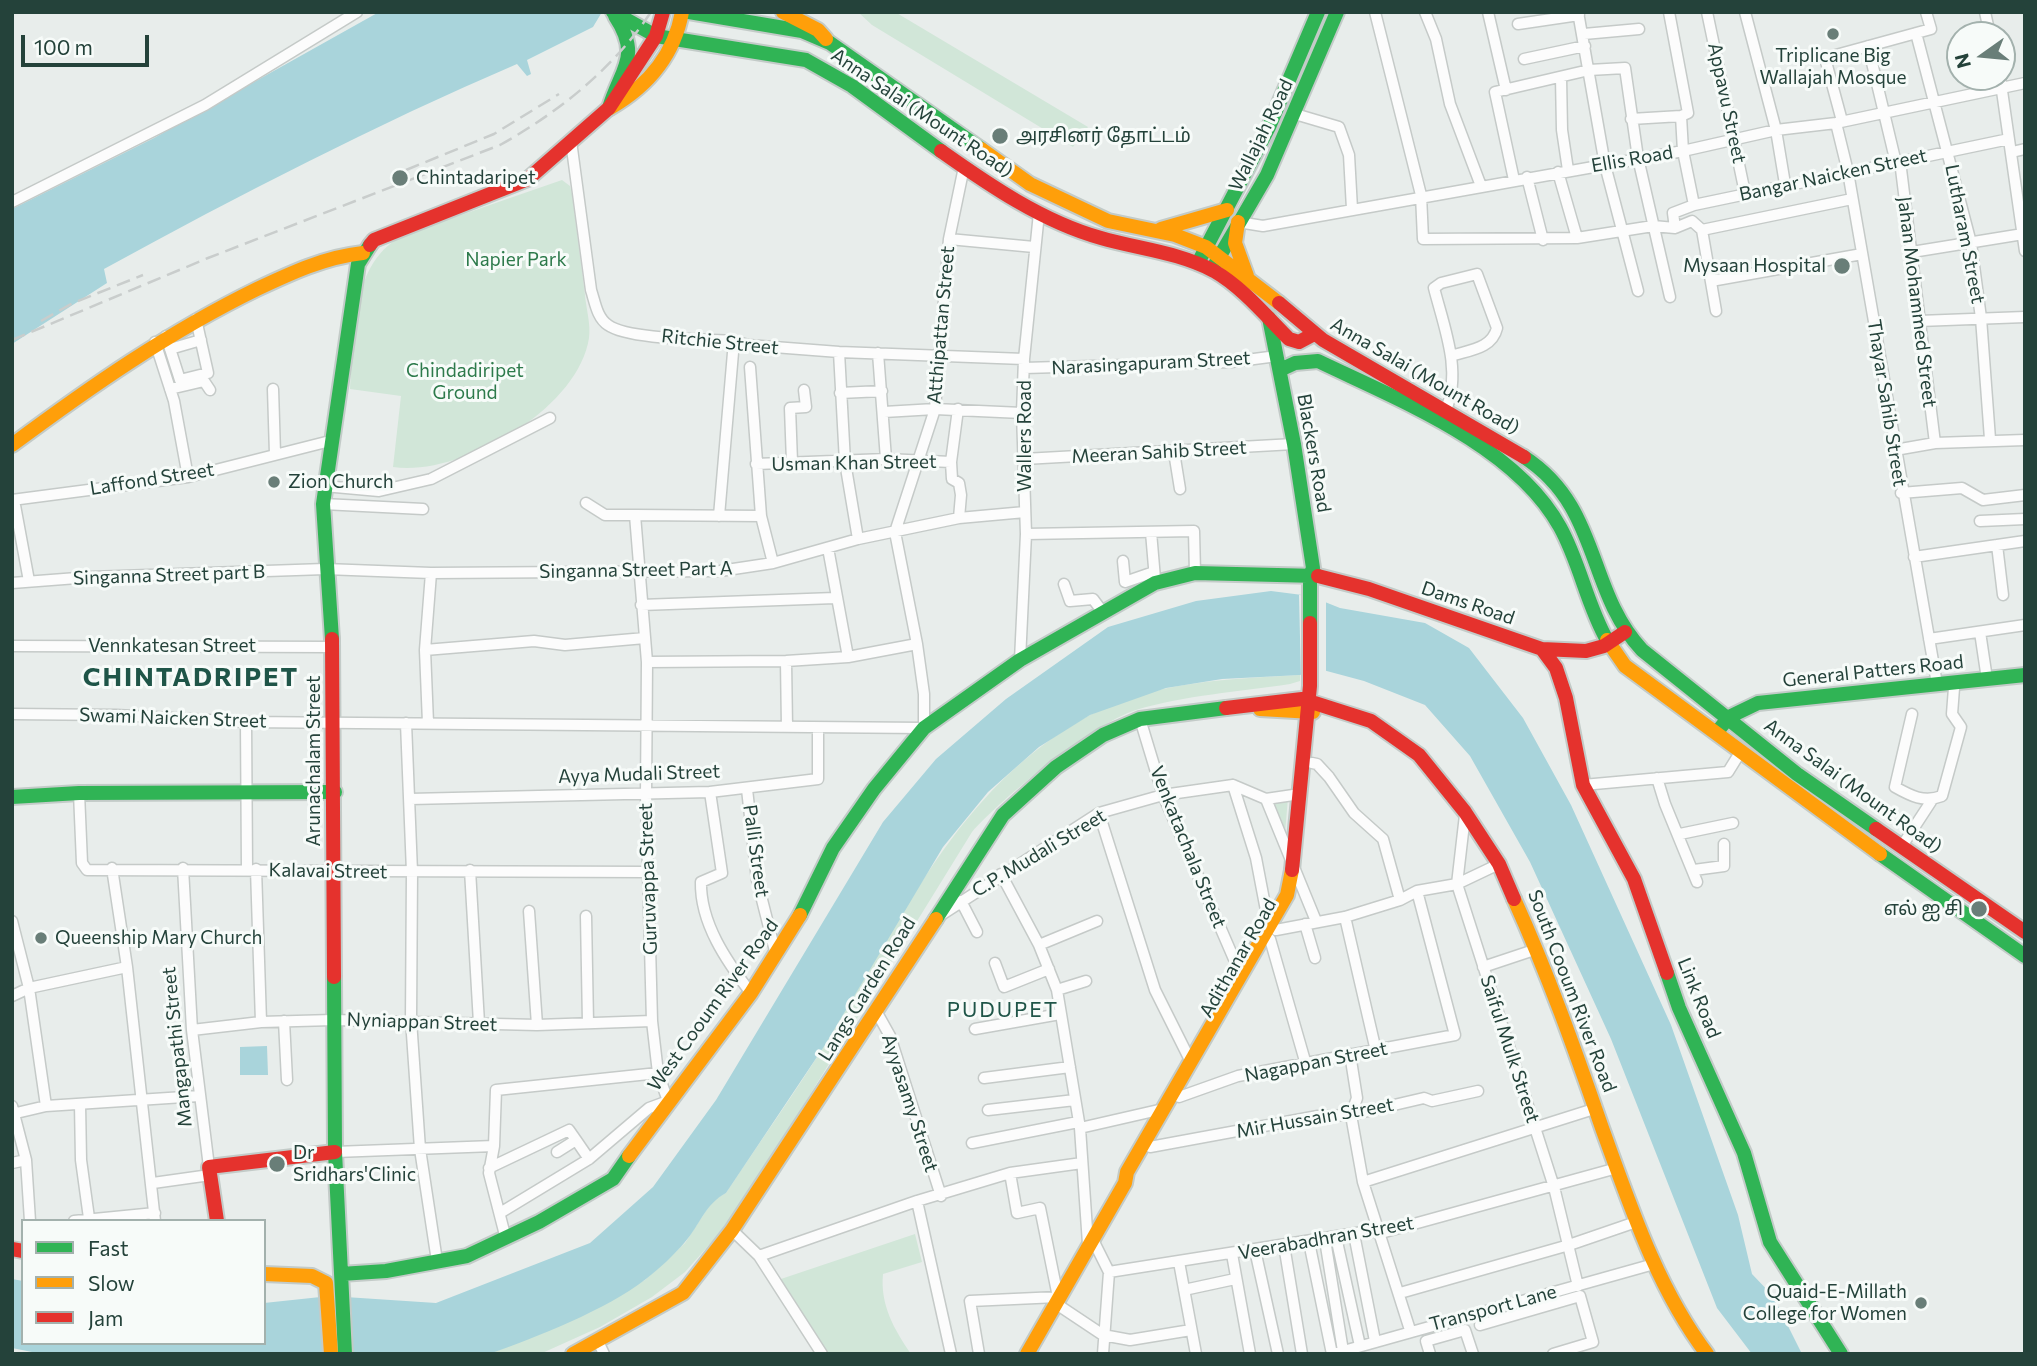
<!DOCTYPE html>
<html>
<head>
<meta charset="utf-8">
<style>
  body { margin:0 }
  #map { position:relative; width:2037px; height:1366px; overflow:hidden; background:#e8edeb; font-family:Commissioner,sans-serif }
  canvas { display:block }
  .frame { position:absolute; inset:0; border:14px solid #24423a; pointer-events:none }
  .legend { position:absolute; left:21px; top:1219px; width:245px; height:126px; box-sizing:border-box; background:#f7fbf9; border:2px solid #a3b1ad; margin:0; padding:9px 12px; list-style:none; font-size:21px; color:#24423a }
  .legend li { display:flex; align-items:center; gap:14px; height:35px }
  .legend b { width:35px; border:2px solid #a3b1ad }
  .north { position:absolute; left:1946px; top:21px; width:70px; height:70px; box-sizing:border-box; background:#f7fbf9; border:2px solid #a3b1ad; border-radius:50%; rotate:255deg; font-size:19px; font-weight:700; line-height:28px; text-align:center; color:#24423a }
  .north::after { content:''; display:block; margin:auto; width:24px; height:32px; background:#697e78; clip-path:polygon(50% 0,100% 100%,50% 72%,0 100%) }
  .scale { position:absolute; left:21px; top:35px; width:128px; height:32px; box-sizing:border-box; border:4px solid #24423a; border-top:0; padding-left:9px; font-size:21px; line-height:24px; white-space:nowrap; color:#24423a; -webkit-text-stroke:5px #f7fbf9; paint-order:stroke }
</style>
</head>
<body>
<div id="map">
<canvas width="2037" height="1366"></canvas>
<div class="frame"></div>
<ul class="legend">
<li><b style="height:9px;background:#30b455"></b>Fast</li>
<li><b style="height:9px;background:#ff9f0a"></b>Slow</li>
<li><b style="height:9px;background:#e5322d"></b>Jam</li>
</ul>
<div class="north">N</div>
<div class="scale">100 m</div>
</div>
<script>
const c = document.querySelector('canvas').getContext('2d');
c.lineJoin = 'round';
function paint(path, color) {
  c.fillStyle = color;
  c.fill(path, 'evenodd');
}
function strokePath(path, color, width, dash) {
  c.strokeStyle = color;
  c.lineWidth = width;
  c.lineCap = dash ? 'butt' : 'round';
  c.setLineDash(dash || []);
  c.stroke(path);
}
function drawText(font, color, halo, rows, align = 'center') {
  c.font = font + ' Commissioner,"Noto Sans Tamil",sans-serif';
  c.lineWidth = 6;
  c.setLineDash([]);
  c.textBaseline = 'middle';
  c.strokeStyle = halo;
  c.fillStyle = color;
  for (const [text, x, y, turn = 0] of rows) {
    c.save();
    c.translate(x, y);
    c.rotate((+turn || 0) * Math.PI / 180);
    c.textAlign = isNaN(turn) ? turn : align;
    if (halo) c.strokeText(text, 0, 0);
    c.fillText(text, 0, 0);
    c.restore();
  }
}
paint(new Path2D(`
  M858,12H895L1088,127L1073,147L872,25Z
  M562,180L570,186L572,194C576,228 581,261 585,295C586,308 591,324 589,338C578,410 460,477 393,467L401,396L350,389C355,335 349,261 406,234Z
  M1300,675V681L1290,684C1239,692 1185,695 1136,710C1092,724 1003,797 972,832L761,1174L718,1235L685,1272L652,1297L600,1327L540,1354H489L554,1328L645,1280L685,1243L713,1200L726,1193C759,1143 794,1094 826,1043C901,921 957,788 1088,716C1152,681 1229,679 1300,675Z
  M1288,798L1285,833L1273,801Z
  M915,1234L922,1262L883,1274C880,1305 894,1329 911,1354H827L775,1281Z`), '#d1e6d8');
paint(new Path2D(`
  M379,12H602L593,27L527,60L531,74L527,76L517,64C375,125 239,195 104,269L107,283L12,344V209L154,138Z
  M1271,591L1310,596L1340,608L1425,623L1469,648L1523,718L1571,805L1671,1025L1738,1215L1752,1274L1773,1296L1802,1354H1752L1717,1308L1611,1039L1530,862L1470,756L1425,705L1364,681L1323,670L1300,675L1222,679L1166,688L1090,715L1039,747L988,792L943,847L825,1045L726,1193C705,1204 700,1225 685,1242C674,1255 659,1269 646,1279C606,1310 537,1337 489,1354H42L12,1348V1279L23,1281V1343H264V1303L330,1296L436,1303L590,1243L653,1187L716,1100L883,822L936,759L1006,699L1108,627L1196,601Z
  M267,1046L268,1075H240V1047Z`), '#a9d4db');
paint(new Path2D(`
  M1299,595L1318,596L1326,600V675L1301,679Z`), '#e8edeb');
const street = new Path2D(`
  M1375,12L1421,195L1423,239L1577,238L1653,226L1675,228L1692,221L1702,230L1716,311
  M1425,12L1436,39L1450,104L1481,186
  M1488,12L1506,90
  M1578,12L1605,165L1638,291
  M1669,12L1688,113L1681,116L1683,151L1694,205
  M1707,12L1745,193
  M1745,12L1776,130L1785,184
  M1985,12L1990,35
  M1518,24L1579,15
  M1916,33L1971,243L1981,318L1990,439
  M1584,34L1639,29
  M1868,46L1896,163
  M1524,59L1585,46
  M1561,77L1562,130L1568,170
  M2000,77L2025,251
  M1295,114L1339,127L1349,155L1352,209
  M1631,119L1681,116
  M1842,121L1825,58L1931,29L1926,12
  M1836,123L1848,172L1937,684
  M571,141L591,290C595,302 597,318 608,325C629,340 706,339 734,341L748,345L839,352L1024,359
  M2012,152L2025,149
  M1900,161L1935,443
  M1558,172L1577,238
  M1527,177L1543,240
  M1514,180L1495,92L1589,70L1625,68L1638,158L1670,297
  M12,202L205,105L357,12
  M1238,222L1263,226L1683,151L1776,130L1836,123L2025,83
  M1675,228L1673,213L1694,205L2009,139
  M1702,230L1852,199
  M949,239L1034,247
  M1912,252L2023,234
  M1711,281L1862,254
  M1919,321L2025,317
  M166,336L180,380L208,373L196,319
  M155,342L174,401L188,477
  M170,349L201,340
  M839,352L845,462L858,539
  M878,353L886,459
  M750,367L761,516L773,563
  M1024,368L1231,362L1277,356
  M170,389L204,381L210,390
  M273,389L275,454
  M840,393L882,391
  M958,409L951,462L952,479L959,483L961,495L959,518
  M1446,410C1462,371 1444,327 1434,288L1441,283L1477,274L1497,328C1492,349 1469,350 1451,356
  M884,412L935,409L1022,413
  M1895,450L1935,443L2025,440
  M1174,452L1180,489
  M1024,459L1294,444
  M792,462L790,408L806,407L804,390
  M756,464L886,459L951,462
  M324,486L379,491L431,479L550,418
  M1901,493L1962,488L1983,500L2025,495
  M12,500L188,477L330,441
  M14,500L29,581
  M323,504L423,509
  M635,515L761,516
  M719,516L734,341
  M1980,521L2025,519
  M1151,532L1155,579
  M1026,534L1194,531L1195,573
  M1997,545L2003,595
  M828,548L848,657
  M1914,557L2025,541
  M1123,561L1125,582L1154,572
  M12,583L90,577L325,569L431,573L720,571L773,563L858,539L959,518L1025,512
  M1064,584L1070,601L1093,599L1102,611
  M641,605L835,598
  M1980,632L1987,679
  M1929,639L2025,625
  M12,646L333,647
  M425,650L534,641L565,645L645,638
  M1020,660L1026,534L1022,413L1024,359L1039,213
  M786,661L787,727
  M647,662L786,661L848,657L917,644
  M12,714L116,715L246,722L924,728V694L917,644L895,532L935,409L949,239L964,167
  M1912,714L1895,787C1911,796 1924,803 1942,796L1961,727L1952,714L1954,688
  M1140,719L1163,795L1240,973
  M246,722L247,869
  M406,723L412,872L411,1020L420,1149L437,1261
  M428,723L425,650L431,573
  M1312,763L1317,764L1329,777L1354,813L1383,839L1400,900
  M1657,778L1665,804L1697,882
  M1233,785L1256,858L1269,926
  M1583,785L1728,772L1741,751
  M747,789L757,880L776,955
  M710,792L722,873L701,882C700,923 727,962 751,993
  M79,793L82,863L87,870L648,872
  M410,799L710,792L818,779V728
  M1266,799L1300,794
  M1099,813L1155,990L1190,1060
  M1465,815L1457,884L1554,1187L1578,1286
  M1680,834L1733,823
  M1902,846L1932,800
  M112,868L127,967L155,1221
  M183,868L192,1030L209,1167
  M256,869L261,1022
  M470,870L479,1023
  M1694,870L1724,866V844
  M1001,874L1039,945L1057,990L1080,1128L1088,1244
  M961,901L977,932
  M529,911L537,1025
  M941,915L1099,813L1163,795L1233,785L1266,799L1316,921
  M586,916L588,1023
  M1345,917L1376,1051
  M12,921L29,988L46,1106
  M1305,924L1315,958
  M1276,930L1345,917L1400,900L1417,891L1457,884L1499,864
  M1270,939L1305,1061
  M1039,945L1097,921
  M995,963L1004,987L1049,969
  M1483,967L1537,949
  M1057,990L1086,981
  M12,996L29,988L127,967
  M876,1011L890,1036L941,1196
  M284,1021L287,1080
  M975,1029L1060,1014
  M192,1030L261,1022L333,1020L537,1025L652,1021
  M1350,1054L1357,1098L1351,1115L1363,1182L1410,1330
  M984,1078L1070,1067
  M1179,1097L1238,1076L1455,1035L1417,891
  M80,1104L81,1160L89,1218
  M12,1106L26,1160L30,1221
  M988,1110L1075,1100
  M12,1114L46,1106L199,1096
  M1080,1128L1163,1109
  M972,1143L1078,1122
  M1150,1147L1318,1116L1351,1115L1424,1098L1432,1101L1478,1091
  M335,1152L494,1146
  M557,1152L576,1140L589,1159
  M12,1163L26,1160
  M489,1168L569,1130L576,1140
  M1363,1182L1597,1108
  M153,1183L210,1175
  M917,1201L951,1354
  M500,1213L589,1159L649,1108L668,1101L658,1073L652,1021L646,795L647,662L635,515H605L586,503
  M74,1221L155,1213
  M732,1230L759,1256L822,1354
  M1354,1234L1375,1341
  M1336,1237L1360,1346
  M1092,1238L1109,1272L1103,1354
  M506,1239L489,1173L494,1146L496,1090L658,1073
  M1325,1240L1343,1351
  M1309,1242L1332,1354
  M1284,1245L1302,1354
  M1255,1250L1278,1354
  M1232,1254L1250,1354
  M759,1256L917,1201L1010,1173L1082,1163
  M1179,1262L1196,1354
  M1109,1272L1369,1231L1381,1233L1617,1168
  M1184,1290L1235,1279
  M1400,1293L1569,1245L1636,1222
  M1055,1303L1103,1335L1130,1340L1191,1330
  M1480,1325L1580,1296L1593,1342L1553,1354
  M597,1339L604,1354
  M979,1354L970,1301L1058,1297L1040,1208L1017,1213L1010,1173
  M1333,1354L1654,1264
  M1430,1354L1426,1341L1465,1330L1473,1354`);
const fast = new Path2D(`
  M613,12L656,36L806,60L852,86L941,151
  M689,12L802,31L830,43L981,149
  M609,108C621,68 642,57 615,16
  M1198,263L1269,127L1318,12
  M1214,266L1267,175L1337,12
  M1269,318L1294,444L1313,568L1310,576V623
  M1280,370L1295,363L1318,361C1399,400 1515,445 1560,527C1580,563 1587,605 1607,640
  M1524,457C1601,507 1586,590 1642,650L1797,774L1876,829
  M332,639L323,504L358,264L370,245
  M1717,732L1729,717L1758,703L2025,675
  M12,797L79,793L335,792
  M1880,854L2025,956
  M800,915L833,848L874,789L924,728L1020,660L1155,583L1195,573L1318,576
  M936,919L1003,815L1056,767L1103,735L1140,719L1226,708
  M1667,973L1679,1008L1744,1153L1770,1242L1841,1354
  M334,977L335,1152L345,1354
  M341,1274L386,1271L467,1256L539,1222L613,1179L629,1156`);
const slow = new Path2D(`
  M783,12L818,30L826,39
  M610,108C648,86 674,56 682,12
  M981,149L1030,184L1108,221L1175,235L1206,247L1279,303
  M1238,222L1235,243L1247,276
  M1161,229L1227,210
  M12,445C90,387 169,332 257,289C291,273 325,257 363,253
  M1607,640L1625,666L1880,854
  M1260,709L1313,712
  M1514,899C1548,974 1575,1050 1602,1128C1630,1205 1657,1288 1707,1354
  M629,1156L751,993L800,915
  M264,1274L312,1276L326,1283L331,1354
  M573,1354L683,1293L732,1230L936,919
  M1027,1354L1125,1183L1127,1172L1287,895L1292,870`);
const jam = new Path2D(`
  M941,151C989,185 1043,222 1101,238C1139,249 1178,252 1214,271C1242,287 1266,316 1289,339L1299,342L1314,334
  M370,245L374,240L528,179L609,108L656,36L663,12
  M1279,303L1323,340L1524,457
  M1318,576L1369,589L1542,649L1586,651L1604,646L1625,632
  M332,639L334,977
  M1542,649L1556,668L1566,698L1583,785L1634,879L1667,973
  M1226,708L1302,699L1371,721L1419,755L1465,812L1499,864L1514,899
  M1876,829L2025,932
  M1292,870L1310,686V623
  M217,1221L209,1167L335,1152
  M12,1249L23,1251`);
strokePath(street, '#c5cac8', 13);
strokePath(fast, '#c3cbc8', 18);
strokePath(slow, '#c3cbc8', 18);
strokePath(jam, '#c3cbc8', 18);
strokePath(street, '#fcfcfc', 10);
strokePath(fast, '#30b455', 14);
strokePath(slow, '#ff9f0a', 14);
strokePath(jam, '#e5322d', 14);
strokePath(new Path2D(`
  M406,170L494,134L559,94
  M41,321L73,303L143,275
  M12,340L208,258L500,145C559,112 613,69 651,12`), '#c9cdcc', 2.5, [14, 7]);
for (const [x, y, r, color] of [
  [1833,34,7,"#697e78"],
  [1000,136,9,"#697e78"],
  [400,178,9,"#697e78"],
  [1842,266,9,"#697e78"],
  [274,482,7,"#697e78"],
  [1979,909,9,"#697e78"],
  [41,938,7,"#697e78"],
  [277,1164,9,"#697e78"],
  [1921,1303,7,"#697e78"]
]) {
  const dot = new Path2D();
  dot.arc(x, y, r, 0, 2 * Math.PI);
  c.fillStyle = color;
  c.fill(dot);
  strokePath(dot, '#f7fbf9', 2.5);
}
drawText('19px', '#24423a', '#f7fbf9', [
  ["Triplicane Big",1833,56,"center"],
  ["Wallajah Mosque",1833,78,"center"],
  ["அரசினர் தோட்டம்",1016,136],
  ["Chintadaripet",416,178],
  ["Mysaan Hospital",1826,266,"right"],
  ["Zion Church",288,482],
  ["எல் ஐ சி",1963,909,"right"],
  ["Queenship Mary Church",55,938],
  ["Dr",293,1153],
  ["Sridhars'Clinic",293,1175],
  ["Quaid-E-Millath",1907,1292,"right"],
  ["College for Women",1907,1314,"right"]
], 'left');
drawText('19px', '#24423a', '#f7fbf9', [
  ["Appavu Street",1727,103,78],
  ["Anna Salai (Mount Road)",922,113,34],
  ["Wallajah Road",1261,135,-64],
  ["Ellis Road",1632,159,-10],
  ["Bangar Naicken Street",1833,175,-12],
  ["Lutharam Street",1965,234,79],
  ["Jahan Mohammed Street",1917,302,83],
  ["Atthipattan Street",941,325,-85],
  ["Ritchie Street",720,342,6],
  ["Narasingapuram Street",1151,363,-3],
  ["Anna Salai (Mount Road)",1425,376,30],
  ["Thayar Sahib Street",1887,403,81],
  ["Wallers Road",1025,436,-90],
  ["Meeran Sahib Street",1159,452,-3],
  ["Blackers Road",1314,453,80],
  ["Usman Khan Street",854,463,-1],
  ["Laffond Street",152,479,-9],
  ["Singanna Street Part A",636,570,-1],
  ["Singanna Street part B",169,575,-2],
  ["Dams Road",1468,603,19],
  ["Vennkatesan Street",172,646],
  ["General Patters Road",1873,671,-6],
  ["Swami Naicken Street",173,718,2],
  ["Arunachalam Street",314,761,-90],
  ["Ayya Mudali Street",639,774,-2],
  ["Anna Salai (Mount Road)",1853,786,36],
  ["Venkatachala Street",1188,847,68],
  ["Palli Street",756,851,82],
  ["C.P. Mudali Street",1039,853,-31],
  ["Kalavai Street",328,871,1],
  ["Guruvappa Street",648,879,-92],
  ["Adithanar Road",1238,958,-60],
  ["Langs Garden Road",867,989,-58],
  ["South Cooum River Road",1572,991,69],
  ["Link Road",1699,998,68],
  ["West Cooum River Road",713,1005,-54],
  ["Nyniappan Street",422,1022,2],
  ["Mangapathi Street",177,1047,-96],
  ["Saiful Mulk Street",1510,1049,72],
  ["Nagappan Street",1316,1062,-11],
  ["Ayyasamy Street",910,1103,72],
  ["Mir Hussain Street",1315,1118,-10],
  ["Veerabadhran Street",1326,1238,-10],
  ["Transport Lane",1493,1308,-15]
]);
drawText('19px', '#2d7a4b', '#f7fbf9', [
  ["Napier Park",516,260],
  ["Chindadiripet",465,371],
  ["Ground",465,393]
]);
c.letterSpacing = '2px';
drawText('21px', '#1f5548', '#f7fbf9', [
  ["PUDUPET",1003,1010]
]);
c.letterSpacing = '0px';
c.letterSpacing = '2px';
drawText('bold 26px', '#1f5548', '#f7fbf9', [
  ["CHINTADRIPET",191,677]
]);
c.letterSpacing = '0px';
</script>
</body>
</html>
